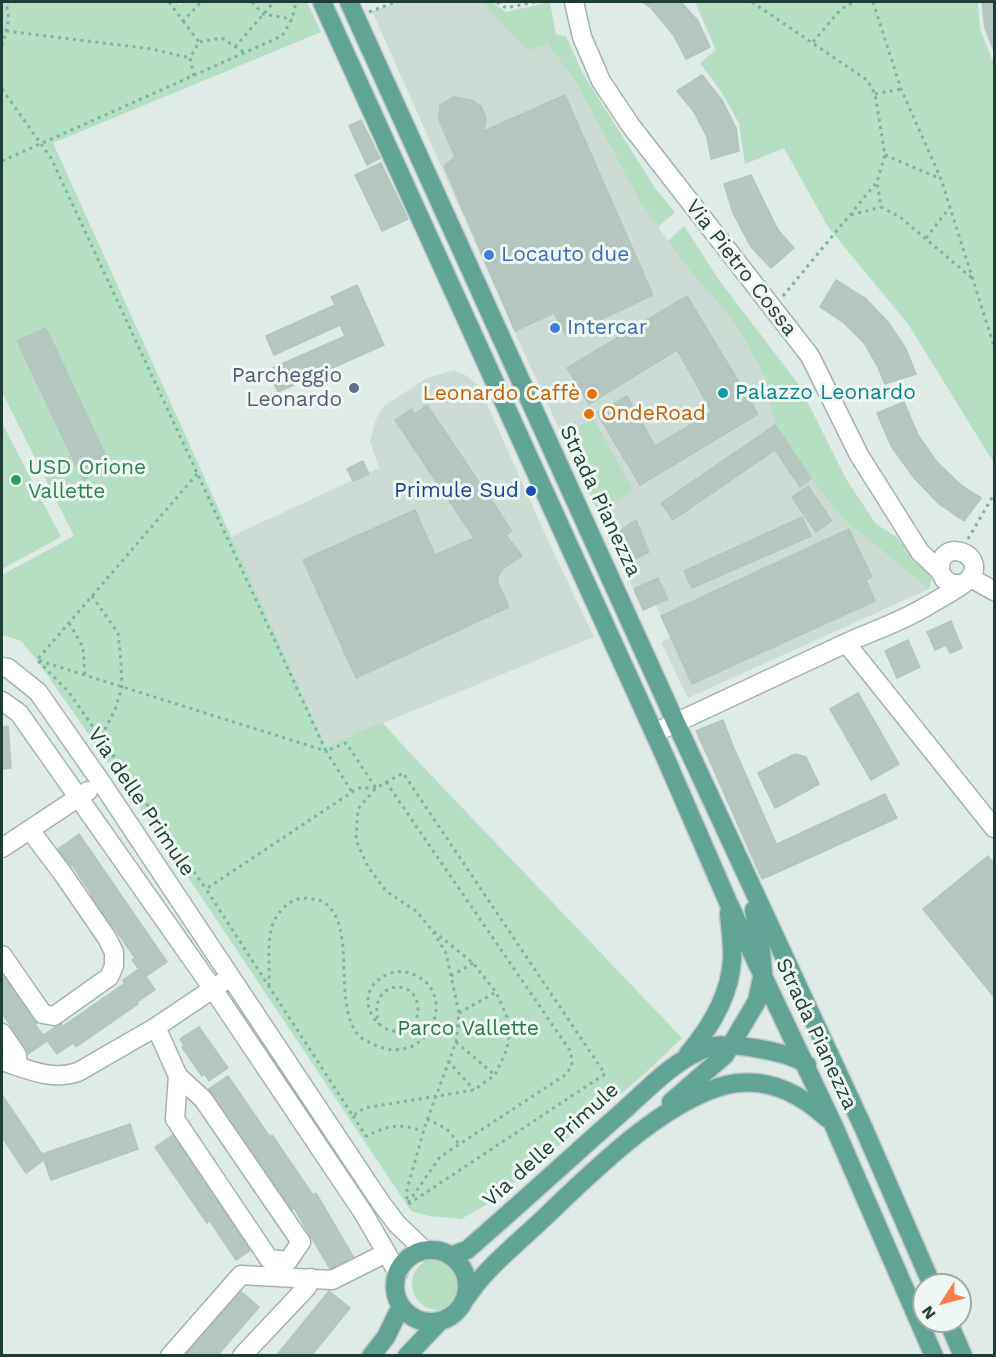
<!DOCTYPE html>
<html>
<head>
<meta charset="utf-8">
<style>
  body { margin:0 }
  #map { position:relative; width:996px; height:1357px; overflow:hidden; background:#dfebe6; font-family:"Work Sans",sans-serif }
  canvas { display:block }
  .frame { position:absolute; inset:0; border:3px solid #1f3c36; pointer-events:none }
  .north { position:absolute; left:912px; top:1273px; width:60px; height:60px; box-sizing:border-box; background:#f0f8f4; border:2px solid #9cada8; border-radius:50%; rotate:234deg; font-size:16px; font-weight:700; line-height:24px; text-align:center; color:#1f3c36 }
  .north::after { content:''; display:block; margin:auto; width:21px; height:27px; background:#fa7e4e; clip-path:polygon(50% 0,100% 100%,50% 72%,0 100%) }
</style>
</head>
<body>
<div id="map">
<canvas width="996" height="1357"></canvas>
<div class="frame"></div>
<div class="north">N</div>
</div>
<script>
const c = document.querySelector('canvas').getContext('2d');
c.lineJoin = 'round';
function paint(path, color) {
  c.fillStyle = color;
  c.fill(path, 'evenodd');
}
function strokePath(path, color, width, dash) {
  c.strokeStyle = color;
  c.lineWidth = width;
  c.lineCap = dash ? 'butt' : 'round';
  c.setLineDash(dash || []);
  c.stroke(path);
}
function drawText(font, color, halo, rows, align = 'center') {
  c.font = font + ' "Work Sans",sans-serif';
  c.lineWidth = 6;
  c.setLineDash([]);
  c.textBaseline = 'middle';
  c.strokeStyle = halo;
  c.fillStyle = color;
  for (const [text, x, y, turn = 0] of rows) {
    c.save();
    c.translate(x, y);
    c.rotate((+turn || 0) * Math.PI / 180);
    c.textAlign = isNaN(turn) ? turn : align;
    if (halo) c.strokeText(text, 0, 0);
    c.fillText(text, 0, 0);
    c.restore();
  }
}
paint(new Path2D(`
  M398,2H481L528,51L548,44L577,84L640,202L694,276L722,307L742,335L765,377L775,425L811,479L844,520L929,589L688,698L661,642L671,637L656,605L643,610L526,357L372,11Z
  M454,370L467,376L479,386L550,545L594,637L326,746L238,555L232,536L379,468L370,441L376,419L384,406L427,378Z`), '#cddbd5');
paint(new Path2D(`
  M2,2H177L180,5L184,2H307L321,32L53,143L326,746L382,722L408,751L682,1038L641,1077L493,1201L461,1219L429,1216L411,1211L198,892L37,660L21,641L2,635V575L74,536L2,392Z
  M481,2H492L506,12L550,2L556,35L566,36L583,74L655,188L675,212L658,227L640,202L577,84L548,44L528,51Z
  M695,2H978L980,30L994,64V463L908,324L828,227L784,148L745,164L739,123L721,91L700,63L716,50Z
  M684,226L719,280L799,385L846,479L876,524L898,538L932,578L929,589L844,520L811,479L775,425L765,377L742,335L722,307L694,276L668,241Z
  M593,418L633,490L599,512L563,436Z
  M2,423L61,537L2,569Z
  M412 1284a26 26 0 1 1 52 0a26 26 0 1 1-52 0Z`), '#b6dec2');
const building = new Path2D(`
  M642,2H681L698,21L710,47L686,59L674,36L651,8Z
  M982,2H994V51L985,28Z
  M702,75L722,100L736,128L739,151L711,159L707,137L694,112L677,91Z
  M565,95L653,295L566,336L554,313L515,331L444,166L455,157L439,120L440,105L454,97L472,100L481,106L486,118L484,131Z
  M361,120L380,158L367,165L349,126Z
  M381,163L408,219L382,231L355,175Z
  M751,175L778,230L794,248L771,268L751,247L733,213L724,184Z
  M836,280L866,299L888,322L906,349L916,374L885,384L877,365L864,343L844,323L820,307Z
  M357,285L384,345L278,392L268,370L345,336L340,325L274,355L266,336L335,305L331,297Z
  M687,296L758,414L640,485L597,413L627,396L655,446L712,412L677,350L589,404L567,368Z
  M46,328L111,467L83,480L17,341Z
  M904,402L918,435L937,462L962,486L981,498L964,521L939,504L914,478L891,446L877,413Z
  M427,405L512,531L506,535L522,556L503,569L498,576V583L509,607L356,678L303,560L415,510L435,555L474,538L395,420L411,409L415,414Z
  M775,425L811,479L800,487L775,450L673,520L661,503Z
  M363,461L369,474L353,481L347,469Z
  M808,486L832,521L816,532L792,497Z
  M802,517L811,536L692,588L684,571Z
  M636,520L649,552L623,565L609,538Z
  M849,529L872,577L866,580L875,601L692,684L661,616Z
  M658,578L668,599L643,610L634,589Z
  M951,621L962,648L950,653L946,645L935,650L927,632Z
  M908,640L920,667L897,678L885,651Z
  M858,693L899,764L871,780L830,709Z
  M723,720L733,746L708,757L696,731Z
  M8,726L11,768L2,769V727Z
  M733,746L787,868L762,879L708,757Z
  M795,754L806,757L819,784L775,808L758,773Z
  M885,794L897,818L787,868L777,844Z
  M79,834L167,962L145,977L132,960L135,958L115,929L113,930L90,897L92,895L72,865L70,866L58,849Z
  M988,856L994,864V997L923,909Z
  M140,968L155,990L137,1002L138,1004L76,1047L73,1043L57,1054L43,1035L61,1023L63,1026L125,983L123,980Z
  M2,973L39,1022L35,1024L47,1041L27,1055L15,1038L18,1036L2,1013Z
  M199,1027L228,1068L209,1081L205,1074L202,1076L182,1047L184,1045L180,1039Z
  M228,1076L270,1137L272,1135L313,1195L316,1193L354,1258L332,1272L294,1208L292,1210L251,1150L249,1152L207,1090Z
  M2,1095L42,1154L130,1124L138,1149L51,1180L44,1160L26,1173L2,1137Z
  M173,1135L225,1211L228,1210L254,1248L236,1260L210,1221L207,1223L155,1147Z
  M239,1290L259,1307L217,1356H183Z
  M329,1291L350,1308L311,1356H276Z`);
paint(building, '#b4c6bf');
strokePath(building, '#b1c5be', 1.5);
const minor = new Path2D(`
  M574,2L582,37L601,81L631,126L810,356L859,455L920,552L940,571L944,579L952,584H961
  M971,578L994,591
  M846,643L994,828
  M2,667L8,668L38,692L103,785L381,1203L397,1224L425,1251
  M2,701L19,713L213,989L364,1214L398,1273
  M654,733C718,703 781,673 844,644C872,631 901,622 927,606C938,599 961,588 969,579C990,554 938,535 940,571
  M2,848L88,791
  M2,955L43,1014L54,1016L109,977L114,966V952L107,938L63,874L30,830
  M156,1027L178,1076L203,1099L301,1242L288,1261
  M2,1033L17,1055L18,1066
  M2,1061C27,1069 51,1081 78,1072L156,1027L223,982
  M178,1076L175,1119L269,1259L288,1261
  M170,1356L241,1275L332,1280L386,1253
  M242,1356L307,1287L311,1278`);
const major = new Path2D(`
  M322,2L666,759L728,902L833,1124L934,1356
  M349,2L676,723L864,1129L932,1285
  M688,1054C710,1028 730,995 732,960C733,945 730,928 729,913
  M671,1102L725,1055L757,1001L763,973L761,950L754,910
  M395 1286a36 36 0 1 1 72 0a36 36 0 1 1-72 0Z
  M450,1256L467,1250C519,1205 570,1158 622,1112C648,1089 676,1058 710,1047C730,1041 791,1052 807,1065
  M464,1300C471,1292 477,1282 484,1275C502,1255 524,1237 544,1218C591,1173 671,1092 737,1083C772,1079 803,1096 827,1118
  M948,1321L963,1356
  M371,1356L386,1337L401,1306
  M407,1356L439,1322`);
strokePath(minor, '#a2b3ae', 21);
strokePath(major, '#c0c8c7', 21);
strokePath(new Path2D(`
  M169,2L183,21L201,2
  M252,2L263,14L292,19
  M497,2L506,8L535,2
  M752,2L867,80L875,94L885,155L877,182L881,207L900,217L973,279
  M873,2L901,89L941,179L994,346
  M369,12L395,2
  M183,21L199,42
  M6,31L152,49L190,58
  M813,42L841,9L854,2
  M2,46L9,19L6,2
  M235,47L274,2
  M194,76L190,58L199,42L222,38L245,53
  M2,89L51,158L326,751L346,743L376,788L403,773L605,1074L407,1205
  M875,94L901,89
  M885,155L941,179
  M2,161L282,36L292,19L296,2
  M851,215L881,207
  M926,238L950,207
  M783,296L877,182
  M197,474L37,660L326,751L352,792
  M968,539L994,494
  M92,596L118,633L121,661L122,687L115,710L101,737
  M69,623L83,647L85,675
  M38,661L68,691L206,889
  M386,782L571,1052L572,1066L565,1075L440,1157L408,1203
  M376,788H358L206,889L353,1116L364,1108L474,1090L495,1075L507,1049L510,1024L496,992L473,963L432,930
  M375,789L358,809L356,840L368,867L386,891L416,911L432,930L446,953L459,1013L456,1042L426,1123L407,1189V1203
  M451,976L473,963
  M269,986C270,968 267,948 271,931C273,920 279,911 287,905C293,899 304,897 312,899C316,900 322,900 325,903C358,928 331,1003 359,1036C362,1039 367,1041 371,1043C403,1061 437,1041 436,1004C435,991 428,982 417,976C407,971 397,970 386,975C345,995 383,1048 411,1026C415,1022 418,1016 418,1011C419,974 365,981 379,1024
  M459,1013L496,992
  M457,1026L510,1024
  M456,1042L495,1075
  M448,1061L474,1090
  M353,1116L366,1136C391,1125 397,1123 423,1131
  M427,1119L447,1129L459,1144`), '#7db1a3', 3, [3, 4.5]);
strokePath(minor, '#fff', 18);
strokePath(major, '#61a495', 18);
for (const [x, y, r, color] of [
  [489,255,6,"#3f7fe0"],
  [555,328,6,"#3f7fe0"],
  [354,388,6,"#5c6f8a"],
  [723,393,6,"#0f9aa8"],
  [592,394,6,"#e8710a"],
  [589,414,6,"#e8710a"],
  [16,480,6,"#2e9e5b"],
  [531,491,6,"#1a4fb4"]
]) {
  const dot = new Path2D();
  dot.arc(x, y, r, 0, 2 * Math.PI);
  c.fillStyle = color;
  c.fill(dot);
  strokePath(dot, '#f0f8f4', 2);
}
drawText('21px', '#366cbe', '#f0f8f4', [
  ["Locauto due",501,255],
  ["Intercar",567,328]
], 'left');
drawText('21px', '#1f3c36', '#f0f8f4', [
  ["Via Pietro Cossa",741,268,52],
  ["Strada Pianezza",600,501,65],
  ["Via delle Primule",141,802,56],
  ["Strada Pianezza",816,1034,65],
  ["Via delle Primule",551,1145,-42]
]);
drawText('21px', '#4e5e75', '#f0f8f4', [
  ["Parcheggio",342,376],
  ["Leonardo",342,400]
], 'right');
drawText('21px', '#0d838f', '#f0f8f4', [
  ["Palazzo Leonardo",735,393]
], 'left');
drawText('21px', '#c56008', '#f0f8f4', [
  ["Leonardo Caffè",580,394],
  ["OndeRoad",601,414,"left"]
], 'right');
drawText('21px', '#27864d', '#f0f8f4', [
  ["USD Orione",28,468],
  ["Vallette",28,492]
], 'left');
drawText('21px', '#164399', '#f0f8f4', [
  ["Primule Sud",519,491]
], 'right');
drawText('21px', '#277648', '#f0f8f4', [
  ["Parco Vallette",468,1029]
]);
</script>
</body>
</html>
